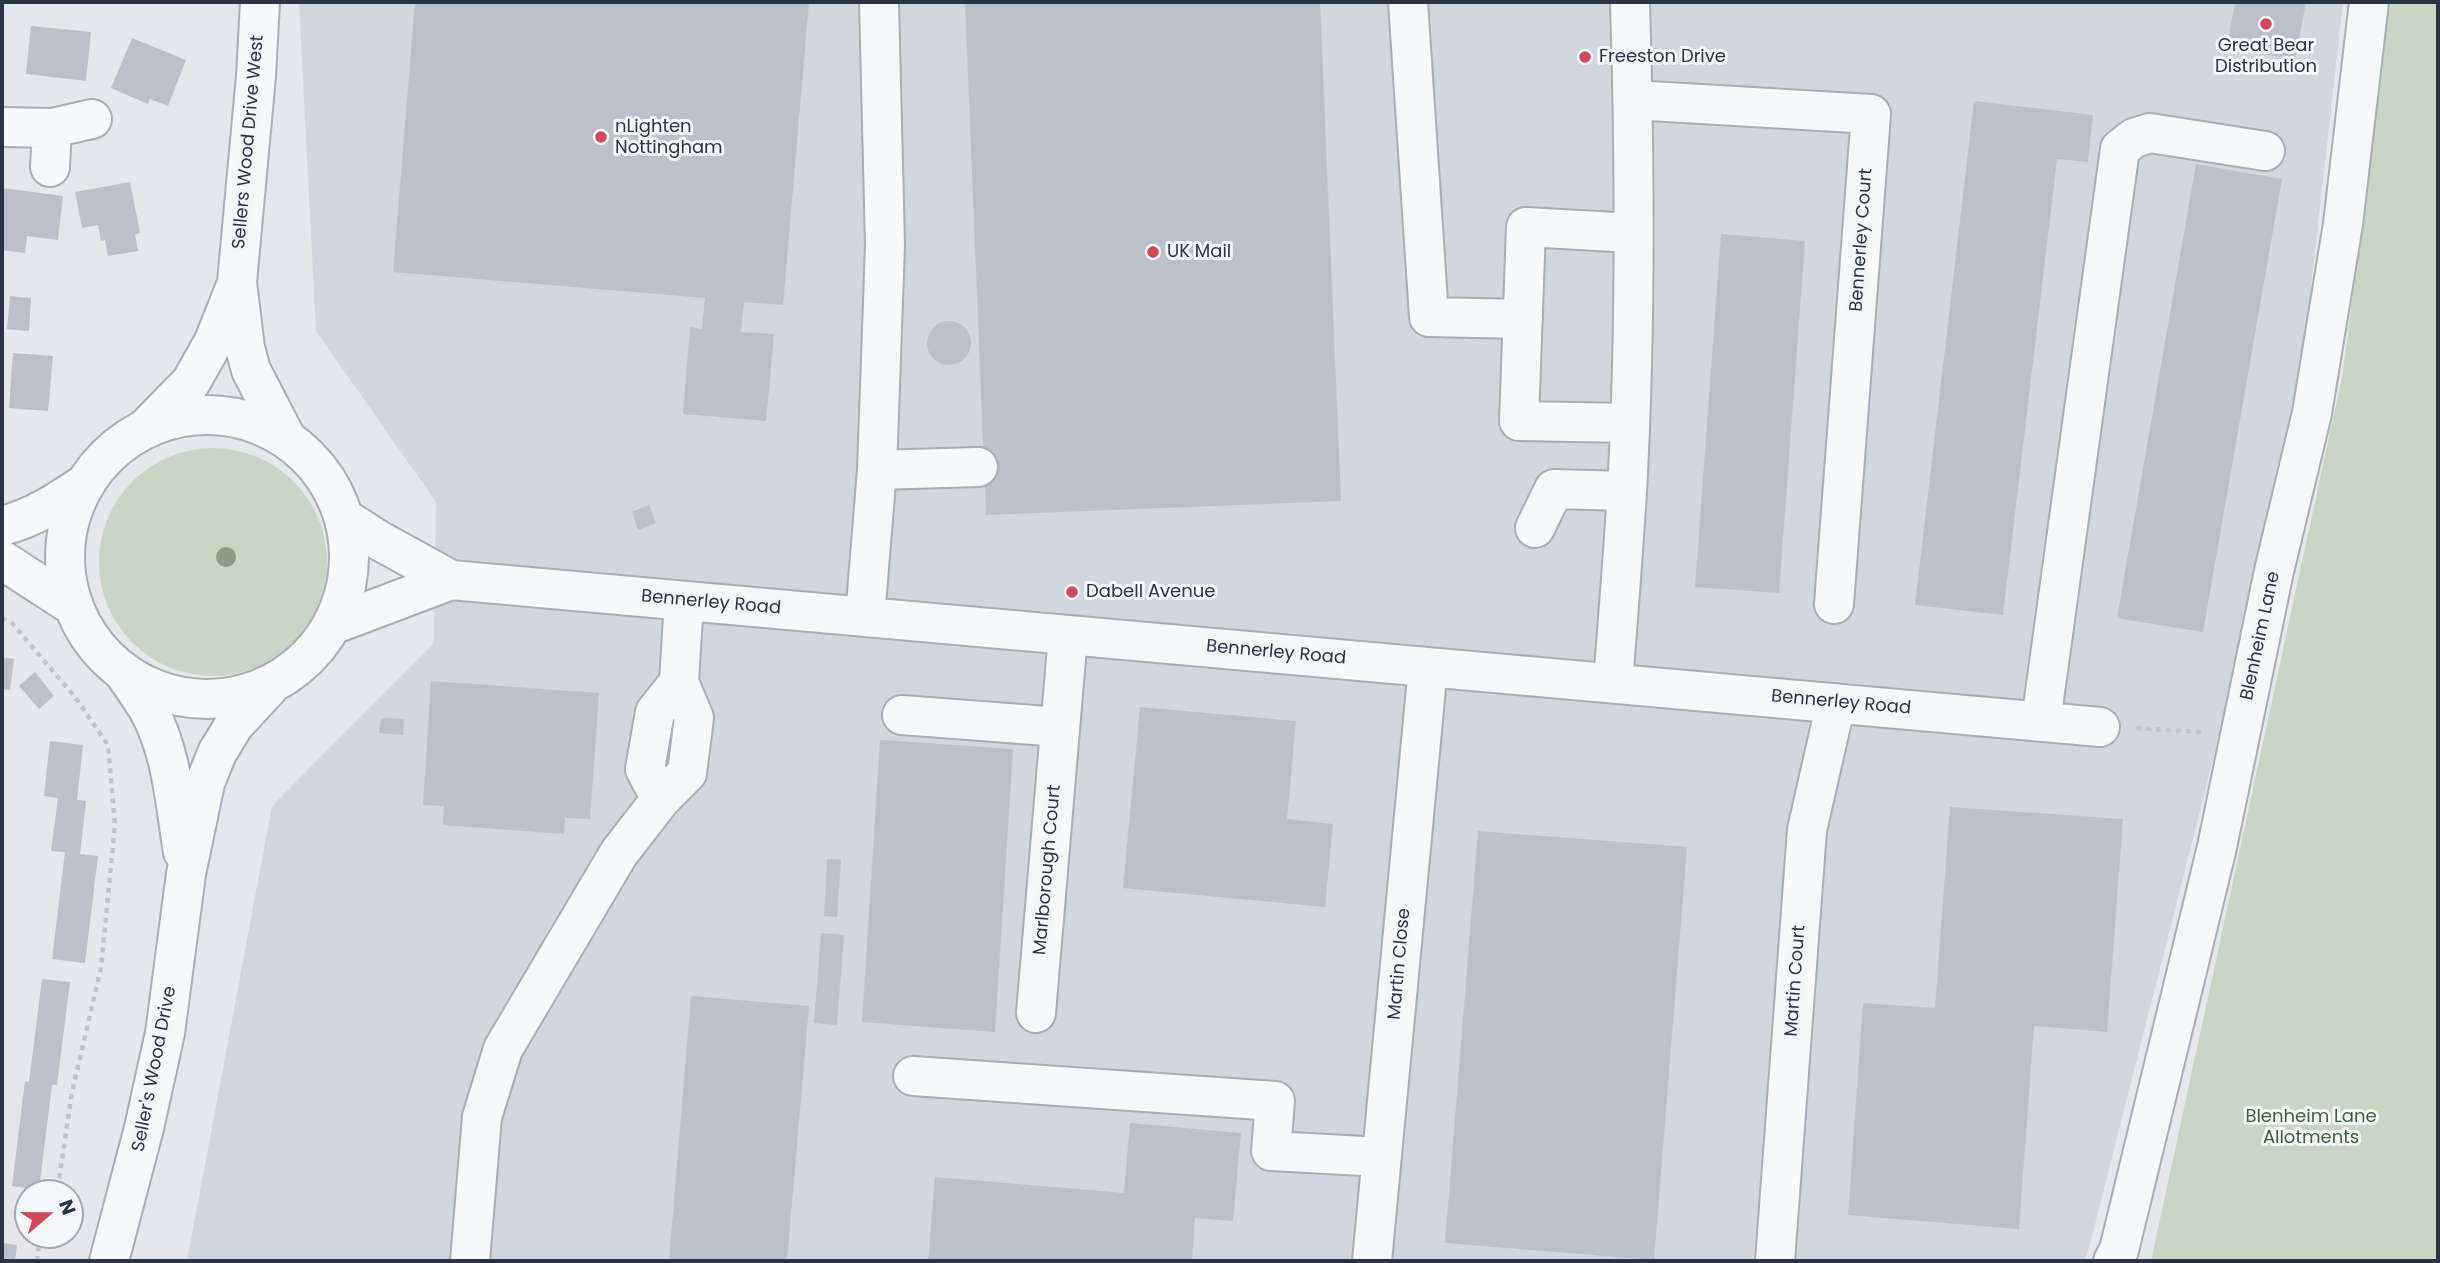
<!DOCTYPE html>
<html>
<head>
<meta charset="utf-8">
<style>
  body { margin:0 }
  #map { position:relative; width:2440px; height:1263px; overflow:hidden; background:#e4e7ec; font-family:Poppins,sans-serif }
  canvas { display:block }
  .frame { position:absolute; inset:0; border:4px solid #2b3445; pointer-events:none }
  .north { position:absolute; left:14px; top:1179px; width:70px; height:70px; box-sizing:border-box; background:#f4f6f9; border:2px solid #a4a8b1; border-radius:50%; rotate:70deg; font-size:19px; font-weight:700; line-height:28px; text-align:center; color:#2b3445 }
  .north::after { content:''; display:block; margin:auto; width:24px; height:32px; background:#d1495b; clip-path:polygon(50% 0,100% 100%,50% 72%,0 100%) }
</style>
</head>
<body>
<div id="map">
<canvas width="2440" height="1263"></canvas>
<div class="frame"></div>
<div class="north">N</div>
</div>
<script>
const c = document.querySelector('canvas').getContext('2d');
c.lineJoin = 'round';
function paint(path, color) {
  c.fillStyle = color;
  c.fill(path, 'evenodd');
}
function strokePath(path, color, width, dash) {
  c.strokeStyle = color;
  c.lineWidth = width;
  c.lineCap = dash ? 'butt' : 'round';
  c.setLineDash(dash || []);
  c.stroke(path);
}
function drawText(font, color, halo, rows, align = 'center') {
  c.font = font + ' Poppins,sans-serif';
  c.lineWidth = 6;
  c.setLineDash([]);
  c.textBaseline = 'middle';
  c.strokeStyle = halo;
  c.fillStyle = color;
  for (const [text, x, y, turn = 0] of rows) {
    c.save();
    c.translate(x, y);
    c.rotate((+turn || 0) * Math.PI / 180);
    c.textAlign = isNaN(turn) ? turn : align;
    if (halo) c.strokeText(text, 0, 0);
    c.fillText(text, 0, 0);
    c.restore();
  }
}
paint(new Path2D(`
  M299,2H2343L2302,367L2221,728L2089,1248L2084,1261H187L272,806L434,643L436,502L316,331Z`), '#d2d6de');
paint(new Path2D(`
  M2389,2H2438V1261H2151L2343,372Z
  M99 562a114 114 0 1 1 228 0a114 114 0 1 1-228 0Z`), '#c9d6c5');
paint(new Path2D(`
  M415,2H809L783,305L744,302L741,332L774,334L766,421L683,414L690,327L702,329L705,298L393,272Z
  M965,2H1320L1341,501L986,515Z
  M2235,2H2306L2295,60L2227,47Z
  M31,26L91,32L86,81L26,74Z
  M132,38L186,60L168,106L150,99L148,104L111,88Z
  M1974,101L2093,115L2088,162L2057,159L2003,615L1915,605Z
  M2196,164L2282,179L2203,632L2117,618Z
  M130,182L140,233L135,234L138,251L108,256L105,240L101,241L98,225L82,228L75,192Z
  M3,188L63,196L58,240L27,236L25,253L2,250Z
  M1721,234L1805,241L1779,593L1695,587Z
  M10,296L31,298L29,331L7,329Z
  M927 343a22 22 0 1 1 44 0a22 22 0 1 1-44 0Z
  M13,353L53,356L48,411L9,408Z
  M649,505L656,523L638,530L632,512Z
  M2,657L14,659L10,690L2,689Z
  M35,672L54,696L39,709L19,686Z
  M431,681L599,693L590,819L565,818L564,834L443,825L444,806L423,805Z
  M1140,707L1296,721L1287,819L1333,824L1325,907L1123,888Z
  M381,718L404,719L403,735L379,733Z
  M880,740L1013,749L995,1032L862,1022Z
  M50,741L83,745L77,800L86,801L80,854L98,856L85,963L52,959L65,852L51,851L58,798L44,796Z
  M1950,807L2123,819L2107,1032L2034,1026L2019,1229L1848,1215L1863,1003L1935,1008Z
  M1478,831L1687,847L1654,1260L1445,1243Z
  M827,859L841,860L837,917L824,916Z
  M821,933L844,935L837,1025L814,1023Z
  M42,979L70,982L57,1085H52L39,1190L12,1186L25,1081L29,1082Z
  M691,996L809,1006L787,1261H669Z
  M1130,1123L1241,1133L1233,1221L1195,1218L1192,1261H928L935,1177L1124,1193Z
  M2,1243L17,1245L15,1261H2Z`), '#bbc0ca');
const minor = new Path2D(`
  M260,2L256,76L237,282L245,348L251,370L286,438
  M1408,2L1429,317L1523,319
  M1633,100L1871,114L1834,604
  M2,127L52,128L92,119
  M50,167L52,128
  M65 557a142 142 0 1 1 284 0a142 142 0 1 1-284 0Z
  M1629,423L1519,421L1526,227L1633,233
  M147,427L191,382L214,341L235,288
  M877,470L978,467
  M344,518L380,541L451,580L2100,727
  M2,526C34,518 59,501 86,483
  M1535,528L1554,489L1627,491
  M2,560L73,606
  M865,617L877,470L885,245L879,2
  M332,625L451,580
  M124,673C132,685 141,697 148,709C172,751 175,804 183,852
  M1613,683C1618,619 1623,556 1627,492C1636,329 1635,165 1630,2
  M902,715L1060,727
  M2041,721L2120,149L2134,138L2150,133L2265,151
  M661,799L645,769L655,712L679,682
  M1036,1013L1068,635
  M913,1076L1275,1101L1271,1151L1382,1157
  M109,1261L144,1128L165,1033L186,874L205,783L217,753L234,725L270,686
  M470,1261L482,1117L503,1049L619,853L661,799L687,773L694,718L679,682L684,601
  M1372,1261L1428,667
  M1775,1261L1807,830L1836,703
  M2113,1261L2119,1250L2217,847L2274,571L2312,413L2343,224L2369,2`);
strokePath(minor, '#a9aeb7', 42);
strokePath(new Path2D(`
  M2,618L12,623L75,697L108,745L115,825L101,968L72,1092L57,1193
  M2136,728L2201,732
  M37,1261L40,1235`), '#c2c5cb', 4.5, [5, 5]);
strokePath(minor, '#f7f8fa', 38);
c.fillStyle = '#899d89';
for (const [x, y] of [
  [226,557]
]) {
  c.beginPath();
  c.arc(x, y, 10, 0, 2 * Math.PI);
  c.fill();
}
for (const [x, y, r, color] of [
  [2266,24,7,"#d1495b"],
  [1585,57,7,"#d1495b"],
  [601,137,7,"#d1495b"],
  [1153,252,7,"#d1495b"],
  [1072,592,7,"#d1495b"]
]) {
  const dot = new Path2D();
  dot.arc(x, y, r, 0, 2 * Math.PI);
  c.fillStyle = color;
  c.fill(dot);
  strokePath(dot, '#f4f6f9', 2.5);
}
drawText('18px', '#2b3445', '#f4f6f9', [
  ["Great Bear",2266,46,"center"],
  ["Distribution",2266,67,"center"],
  ["Freeston Drive",1599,57],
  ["nLighten",615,127],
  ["Nottingham",615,148],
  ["UK Mail",1167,252],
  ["Dabell Avenue",1086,592]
], 'left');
drawText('18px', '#2b3445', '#f4f6f9', [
  ["Sellers Wood Drive West",249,142,-85],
  ["Bennerley Court",1862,240,-86],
  ["Bennerley Road",711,603,5],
  ["Blenheim Lane",2261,636,-78],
  ["Bennerley Road",1276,653,5],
  ["Bennerley Road",1841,703,5],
  ["Marlborough Court",1048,870,-85],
  ["Martin Close",1400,964,-85],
  ["Martin Court",1796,981,-86],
  ["Seller's Wood Drive",155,1069,-79]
]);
drawText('18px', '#3f6138', '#f4f6f9', [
  ["Blenheim Lane",2311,1117],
  ["Allotments",2311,1138]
]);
</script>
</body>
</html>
